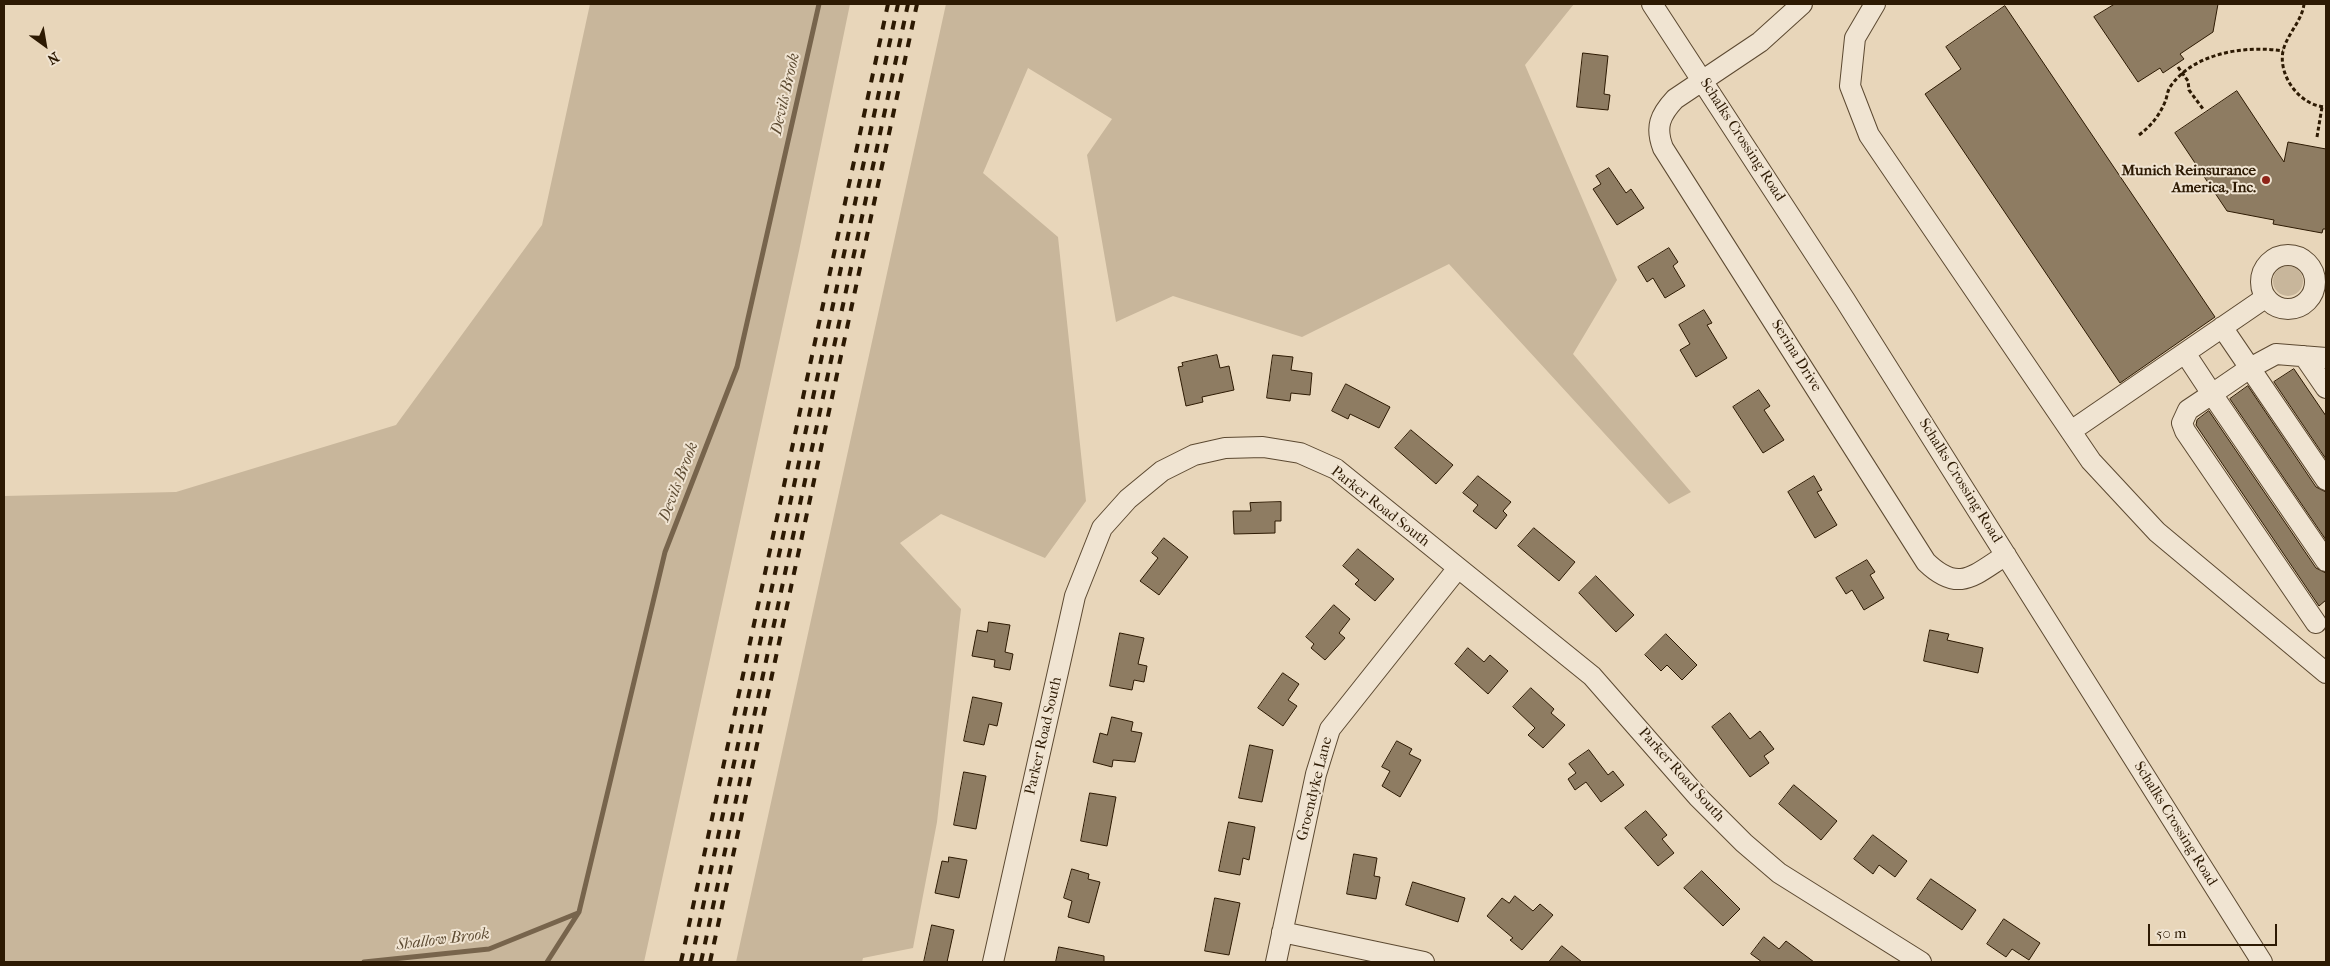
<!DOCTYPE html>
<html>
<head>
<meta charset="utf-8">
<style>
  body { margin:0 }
  #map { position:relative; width:2330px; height:966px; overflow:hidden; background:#e8d6ba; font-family:"IM FELL French Canon",serif }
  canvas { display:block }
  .frame { position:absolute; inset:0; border:5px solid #2d1a03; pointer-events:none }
  .north { position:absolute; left:20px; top:20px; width:50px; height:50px; -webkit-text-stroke:4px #f0e4d2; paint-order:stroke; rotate:148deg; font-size:14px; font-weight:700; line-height:20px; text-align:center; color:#2d1a03 }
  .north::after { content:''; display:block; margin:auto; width:18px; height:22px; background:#2d1a03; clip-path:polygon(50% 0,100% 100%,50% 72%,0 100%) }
  .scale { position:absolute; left:2148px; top:924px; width:129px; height:22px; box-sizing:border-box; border:2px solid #2d1a03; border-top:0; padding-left:6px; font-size:15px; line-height:18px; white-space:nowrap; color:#2d1a03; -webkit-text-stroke:4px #f0e4d2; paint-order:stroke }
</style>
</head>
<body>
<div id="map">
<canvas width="2330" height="966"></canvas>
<div class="frame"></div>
<div class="north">N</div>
<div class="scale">50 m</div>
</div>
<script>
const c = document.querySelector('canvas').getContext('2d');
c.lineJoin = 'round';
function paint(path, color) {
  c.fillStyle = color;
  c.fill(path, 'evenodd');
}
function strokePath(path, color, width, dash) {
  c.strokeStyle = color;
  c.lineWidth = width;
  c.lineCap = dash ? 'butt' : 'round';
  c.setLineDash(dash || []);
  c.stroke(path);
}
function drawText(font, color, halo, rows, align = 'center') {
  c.font = font + ' "IM FELL French Canon",serif';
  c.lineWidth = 4;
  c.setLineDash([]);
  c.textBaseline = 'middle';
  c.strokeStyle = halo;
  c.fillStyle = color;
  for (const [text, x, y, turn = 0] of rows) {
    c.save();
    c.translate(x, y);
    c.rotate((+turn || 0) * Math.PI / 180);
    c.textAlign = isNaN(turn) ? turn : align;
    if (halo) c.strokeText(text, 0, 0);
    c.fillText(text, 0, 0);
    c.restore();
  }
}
paint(new Path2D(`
  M590,4H850L799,251L644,962H4V496L176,492L396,425L542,225Z
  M946,4H1574L1525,65L1617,280L1573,354L1691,492L1669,504L1449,264L1302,337L1173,296L1116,322L1087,155L1112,119L1028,68L983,173L1058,237L1086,501L1045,558L941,514L900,543L961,609L937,822L913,948L863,958L862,962H736Z
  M2273 281a15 15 0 1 1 30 0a15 15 0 1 1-30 0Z`), '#c8b69b');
strokePath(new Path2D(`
  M364,962L489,949L578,913
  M547,962L579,912L665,552L737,367L819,4`), '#77644c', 5);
const building = new Path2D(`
  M2115,4H2218L2213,32L2180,54L2184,59L2163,73L2160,68L2138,82L2094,17Z
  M2005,6L2215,317L2120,383L1925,94L1961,69L1946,47Z
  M1583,53L1608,56L1604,94L1610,95L1608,110L1577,107Z
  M2237,91L2284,162L2288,142L2326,149V229H2323L2322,233L2273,224L2274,220L2227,211L2175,133Z
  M1609,168L1626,193L1631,189L1644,208L1617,225L1593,189L1601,184L1596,176Z
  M1669,248L1678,262L1673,266L1685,286L1665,298L1653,278L1647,282L1638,267Z
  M1704,310L1712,323L1707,325L1727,358L1696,377L1680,350L1690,344L1679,325Z
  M1217,355L1220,368L1229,366L1234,390L1202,397L1203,402L1186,406L1178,367L1183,366L1182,363Z
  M1273,355L1293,357L1291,370L1312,373L1310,395L1291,393L1290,401L1267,398Z
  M2294,369L2326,416V459L2274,382Z
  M1346,384L1390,407L1379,428L1350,414L1348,419L1332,411Z
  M2248,386L2316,487L2326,492V540L2230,399Z
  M1759,390L1770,406L1764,410L1784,440L1763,453L1733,407Z
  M2209,411L2316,568L2326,573V600L2319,606L2196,425L2197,420Z
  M1411,430L1453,465L1436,484L1395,448Z
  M1478,476L1511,502L1503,511L1507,515L1496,529L1473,511L1478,505L1463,493Z
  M1814,476L1822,490L1817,492L1837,525L1815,538L1788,492Z
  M1281,502V521H1275V533L1234,534L1233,511H1251L1250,503Z
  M1534,528L1575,562L1559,581L1518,546Z
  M1164,538L1188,557L1159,595L1140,581L1158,558L1152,553Z
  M1358,549L1394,579L1375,601L1355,584L1359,580L1343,566Z
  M1867,560L1875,572L1870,575L1884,598L1864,610L1852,590L1846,594L1836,578Z
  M1596,576L1634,615L1616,632L1579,593Z
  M1334,605L1350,619L1339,633L1345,638L1325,660L1311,648L1314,644L1306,637Z
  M989,622L1010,625L1005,652L1013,654L1010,670L994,667L995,660L972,656L977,630L987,632Z
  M1930,630L1949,634L1947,640L1983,648L1978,673L1924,661Z
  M1120,633L1144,638L1138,664L1147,666L1144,682L1134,680L1132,690L1110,686Z
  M1666,634L1697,665L1682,680L1667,665L1661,671L1645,655Z
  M1468,648L1484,662L1490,655L1508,671L1488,694L1455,664Z
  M1283,673L1299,684L1288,700L1297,706L1283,726L1258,708Z
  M1531,688L1554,709L1551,713L1565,725L1543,748L1528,735L1535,728L1513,707Z
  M973,697L1002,703L997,726L989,724L984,745L964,741Z
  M1730,713L1750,739L1760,731L1774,749L1764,756L1769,763L1750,777L1712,727Z
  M1112,717L1133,722L1131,731L1142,733L1135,762L1113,760L1112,767L1093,762L1100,733L1107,735Z
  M1397,741L1412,749L1409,754L1421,760L1400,797L1382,786L1390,771L1382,767Z
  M1250,745L1273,750L1262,802L1239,798Z
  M1589,750L1608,775L1613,771L1624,785L1601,802L1586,782L1575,790L1568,779L1576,773L1569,764Z
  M964,772L986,776L976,829L954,825Z
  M1794,785L1837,821L1821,840L1779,804Z
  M1090,793L1116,797L1107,846L1081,841Z
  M1646,811L1667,835L1662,839L1674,853L1658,866L1625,828Z
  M1229,822L1255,827L1249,860L1243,858L1240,875L1219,871Z
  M1873,835L1907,861L1895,877L1879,865L1873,874L1854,859Z
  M1354,854L1377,858L1374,876L1380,877L1376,899L1347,894Z
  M949,857L967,860L959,898L935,893L942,861L948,862Z
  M1072,869L1089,874L1088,879L1100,882L1089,923L1068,917L1072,901L1064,898Z
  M1702,871L1740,909L1723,926L1684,888Z
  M1931,879L1976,910L1962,930L1917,899Z
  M1413,882L1465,898L1458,922L1406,905Z
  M1515,896L1533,911L1540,904L1553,915L1522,950L1510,940L1513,938L1487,916L1502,898L1509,903Z
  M1215,898L1240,903L1229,955L1205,951Z
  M2004,919L2040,943L2029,960L2012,949L2006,957L1987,944Z
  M932,925L954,930L947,962H924Z
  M1764,937L1779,949L1786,941L1814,962H1762L1751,954Z
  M1562,946L1582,962H1549Z
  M1059,947L1104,956V962H1056Z`);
paint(building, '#8e7c62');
strokePath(building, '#2d1a03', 1);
const minor = new Path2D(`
  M1652,4L1845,300L2262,962
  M1802,4L1760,42L1675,99C1660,115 1655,127 1663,148L1926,562C1959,594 1974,575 2006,555
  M1875,4L1855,38L1850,86L1869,135L2091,461L2157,532L2326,673
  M2261 282a27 27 0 1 1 54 0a27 27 0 1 1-54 0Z
  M2222,327L2326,480
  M2185,353L2212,394L2250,368L2276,354L2326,358
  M2304,356L2326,388
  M2071,431L2265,298
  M2316,623L2185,431L2182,423L2188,410L2212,394L2326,561
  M1282,932L1424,962
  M993,962L1075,596L1102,528L1128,499L1162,471L1194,455L1225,448L1263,447L1300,453L1336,469L1592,676L1698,797L1744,843L1779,873L1921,962
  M1276,962L1316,774L1330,729L1458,568`);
strokePath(minor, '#5c4931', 22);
strokePath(new Path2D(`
  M2304,4C2302,21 2287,34 2283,51C2278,76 2300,106 2326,107
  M2178,67L2188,81L2189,90L2203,109
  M2139,135C2151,126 2159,116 2165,102C2167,98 2167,92 2170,87C2193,53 2245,45 2283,51
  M2317,137L2322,107`), '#2d1a03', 3, [4, 2.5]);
strokePath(minor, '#f0e4d2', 20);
strokePath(new Path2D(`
  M681,962L888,4
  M691,962L898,4
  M701,962L908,4
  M710,962L917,4`), '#2d1a03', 4, [9, 9]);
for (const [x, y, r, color] of [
  [2266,180,5,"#8f2418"]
]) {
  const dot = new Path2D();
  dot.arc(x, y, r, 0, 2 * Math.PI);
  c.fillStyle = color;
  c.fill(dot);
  strokePath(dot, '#f0e4d2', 2);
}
drawText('15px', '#2d1a03', '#f0e4d2', [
  ["Schalks Crossing Road",1742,140,57],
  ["Serina Drive",1796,356,58],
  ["Schalks Crossing Road",1960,481,58],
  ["Parker Road South",1380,507,38],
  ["Parker Road South",1044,736,-77],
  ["Parker Road South",1681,775,48],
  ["Groendyke Lane",1315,789,-76],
  ["Schalks Crossing Road",2175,824,58]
]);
drawText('bold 15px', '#2d1a03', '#f0e4d2', [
  ["Munich Reinsurance",2256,171],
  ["America, Inc.",2256,188]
], 'right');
drawText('italic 16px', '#5e4c33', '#f0e4d2', [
  ["Devils Brook",786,94,-77],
  ["Devils Brook",679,482,-69],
  ["Shallow Brook",443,940,-7]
]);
</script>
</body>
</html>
